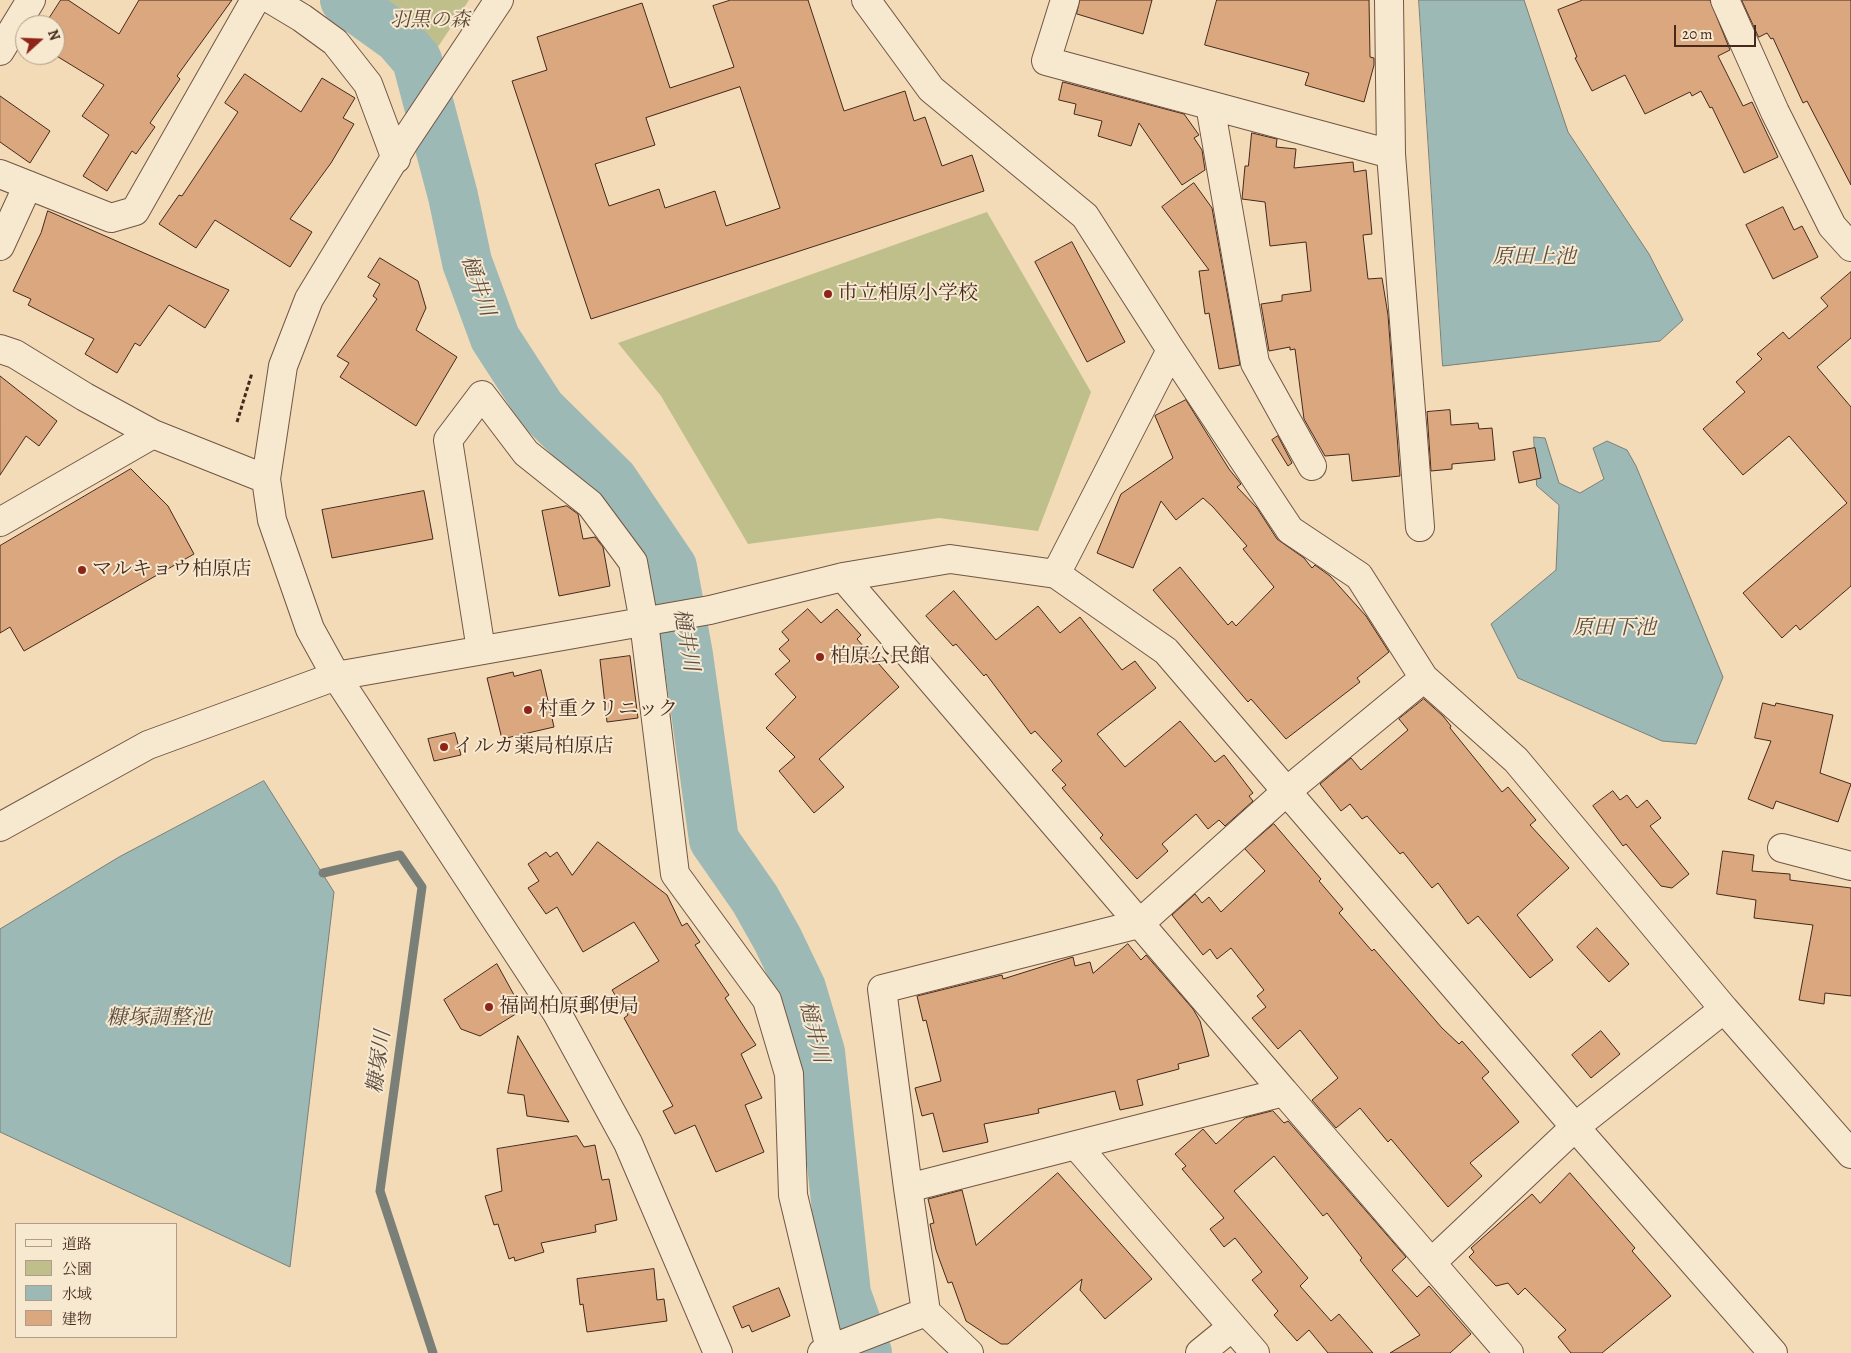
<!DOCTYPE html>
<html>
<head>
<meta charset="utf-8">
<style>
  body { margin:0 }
  #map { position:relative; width:1851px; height:1353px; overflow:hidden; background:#f3dbb7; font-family:Alegreya,"Noto Serif JP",serif }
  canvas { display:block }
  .legend { position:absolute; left:15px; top:1223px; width:162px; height:115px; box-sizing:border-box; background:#f7e8d0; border:1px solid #b09c88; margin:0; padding:6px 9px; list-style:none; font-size:15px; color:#46291d }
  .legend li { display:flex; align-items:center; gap:10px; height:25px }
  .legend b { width:25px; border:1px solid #b09c88 }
  .north { position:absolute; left:15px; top:15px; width:50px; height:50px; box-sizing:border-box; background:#f7e8d0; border:1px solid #b09c88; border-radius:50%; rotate:70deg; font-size:14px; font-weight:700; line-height:20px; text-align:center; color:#46291d }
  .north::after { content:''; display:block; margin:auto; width:18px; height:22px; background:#8f2418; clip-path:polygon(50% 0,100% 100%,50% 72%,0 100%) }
  .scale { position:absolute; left:1674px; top:25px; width:82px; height:22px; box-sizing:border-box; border:2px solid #46291d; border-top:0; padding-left:6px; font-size:15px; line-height:18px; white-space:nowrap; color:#46291d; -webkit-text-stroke:4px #f7e8d0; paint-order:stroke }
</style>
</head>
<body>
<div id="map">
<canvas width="1851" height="1353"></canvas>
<ul class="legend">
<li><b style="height:6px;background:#f7e8d0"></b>道路</li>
<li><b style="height:14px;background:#bfbf8c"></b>公園</li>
<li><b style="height:14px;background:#9db9b5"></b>水域</li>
<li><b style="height:14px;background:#daa77e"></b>建物</li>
</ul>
<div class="north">N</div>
<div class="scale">20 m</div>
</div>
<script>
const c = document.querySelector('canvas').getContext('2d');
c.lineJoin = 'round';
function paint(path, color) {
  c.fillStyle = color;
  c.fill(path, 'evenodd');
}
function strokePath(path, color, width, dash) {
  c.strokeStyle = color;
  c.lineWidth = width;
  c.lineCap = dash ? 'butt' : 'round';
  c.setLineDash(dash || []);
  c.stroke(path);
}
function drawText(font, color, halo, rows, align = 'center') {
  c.font = font + ' Alegreya,"Noto Serif JP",serif';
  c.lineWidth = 4;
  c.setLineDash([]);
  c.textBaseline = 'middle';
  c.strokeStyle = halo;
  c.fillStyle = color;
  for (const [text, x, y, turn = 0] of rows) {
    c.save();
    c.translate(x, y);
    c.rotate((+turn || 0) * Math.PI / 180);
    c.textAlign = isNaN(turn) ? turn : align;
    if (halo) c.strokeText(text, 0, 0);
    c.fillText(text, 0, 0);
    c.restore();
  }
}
paint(new Path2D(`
  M373,0H469L430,59L408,23Z
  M987,212L1091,392L1038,531L939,518L748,544L661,396L618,343Z`), '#bfbf8c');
const water = new Path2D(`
  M1419,0H1524L1568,132L1649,254L1683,320L1660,341L1443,366Z
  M1534,437L1545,438L1559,483L1580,493L1604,479L1593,448L1607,441L1627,450L1636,466L1723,677L1696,744L1662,741L1518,678L1491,624L1556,570L1559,505L1537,486Z
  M264,781L334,892L290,1267L0,1132V929L119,857Z`);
paint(water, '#9db9b5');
strokePath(water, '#7a7f78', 1);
strokePath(new Path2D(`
  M323,873L400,855L422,887L380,1191L433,1353`), '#7a7f78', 9);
strokePath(new Path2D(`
  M345,0L398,38L417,60L453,196L467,262L495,338L541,409L613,480L672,567L688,655L714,840L755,899L778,940L801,988L820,1052L846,1294L867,1353`), '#9db9b5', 50);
const building = new Path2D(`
  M61,0H68L119,34L139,0H232L177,76L180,79L150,123L155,127L136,154L132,151L107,191L83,176L109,135L82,116L104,85L55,55V25H45Z
  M731,0H808L844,111L905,91L914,121L925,117L942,166L972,155L984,191L591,319L512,81L547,70L537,37L642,3L670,88L734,67L713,6ZM740,87L780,208L726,226L715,191L665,208L659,189L609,206L595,164L655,145L646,118Z
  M1080,0H1152L1143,34L1077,14Z
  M1217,0H1369L1370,57L1374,58V65L1364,102L1305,85L1309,73L1205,45Z
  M1583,0H1710L1730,50L1718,56L1743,106L1752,102L1778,157L1744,173L1712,107L1710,108L1701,91L1692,96L1690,92L1645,114L1625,75L1592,91L1575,58L1577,57L1558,10Z
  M1742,0H1851V185L1807,101L1803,103L1773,38L1771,39L1767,33L1759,37Z
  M245,74L301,112L322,78L355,98L343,118L354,124L331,163L290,219L312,232L290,267L215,220L196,248L159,224L179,195L182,196L238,112L225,103Z
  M1063,82L1184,114L1199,135L1194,138L1202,150L1205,170L1182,185L1139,123L1131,146L1098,136L1102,121L1074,114L1076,104L1059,100Z
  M0,96L50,131L30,163L0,142Z
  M1252,133L1277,139L1276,147L1296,149L1294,168L1353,162L1354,172L1366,170L1372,234L1363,235L1368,279L1382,278L1388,315L1400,476L1352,481L1349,454L1325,456L1304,419L1295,349L1290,350V347L1269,351L1261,304L1282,301V295L1311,291L1306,242L1270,246L1265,202L1242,199L1245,166H1248Z
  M1194,183L1212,208L1240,365L1219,369L1209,313L1205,314L1199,271L1209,270L1162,207Z
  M1783,207L1794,230L1802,226L1818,257L1773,279L1746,225Z
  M48,211L128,246L229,290L205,328L169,305L140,346L135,343L117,373L85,354L94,339L28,305L31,299L13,291L41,233Z
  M1072,242L1125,342L1087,362L1035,262Z
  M380,258L418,281L426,308L416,330L457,357L416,426L340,377L349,363L337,356L377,299L373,296L380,284L368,277Z
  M1851,272V338L1817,367L1851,407V586L1800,630L1796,625L1782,638L1743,593L1847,503L1789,436L1743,475L1703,429L1745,392L1736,382L1762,359L1757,354L1783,332L1789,339L1828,306L1821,298Z
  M0,376L57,421L39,446L26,436L0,475Z
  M1186,400L1229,469L1241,484L1237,487L1257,508L1277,539L1304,558L1312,568L1315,565L1330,576L1366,616L1389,652L1357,678L1360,682L1286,739L1251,699L1248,702L1153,590L1180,567L1228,625L1232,621L1236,626L1274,587L1243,549L1247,546L1213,507L1203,498L1176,520L1161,501L1133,568L1097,553L1121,494L1173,458L1155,416Z
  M1450,410L1451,425L1478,423L1479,429L1492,428L1495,460L1452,464V469L1431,471L1427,412Z
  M1278,436L1292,463L1288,466L1272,440Z
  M1535,448L1541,478L1519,483L1513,452Z
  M131,469L168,506L194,554L24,651L10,627L0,633V546Z
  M424,491L433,539L332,558L322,510Z
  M567,506L578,514L583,539L595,537L603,547L610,586L559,596L542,511Z
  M954,591L996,640L1038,606L1060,633L1080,617L1122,670L1135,661L1156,688L1097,734L1125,767L1180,721L1215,762L1224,755L1253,793L1249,796L1253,801L1225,826L1219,820L1208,829L1196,814L1162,844L1168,851L1137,879L1100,838L1103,835L1062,788L1066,785L1052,770L1062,761L1035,731L1031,734L986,674L984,676L956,644L953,646L926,616Z
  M808,609L821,623L837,609L861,635L857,639L899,687L819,759L844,787L814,813L779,771L795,757L766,728L796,697L775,674L790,661L779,649L789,640L782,632Z
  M630,656L638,718L607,722L600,660Z
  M541,670L554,727L502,739L487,678L513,672L514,676Z
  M1424,699L1443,716L1451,726L1450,728L1502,792L1508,787L1536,820L1530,825L1569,868L1517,915L1553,960L1530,978L1478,916L1468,924L1438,883L1432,888L1403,852L1400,854L1367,816L1362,819L1350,804L1341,811L1320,784L1351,758L1361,770L1408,730L1399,719Z
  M1763,703L1775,706L1776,703L1833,715L1820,773L1851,784L1838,822L1776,801L1773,809L1748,799L1771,741L1755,738Z
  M455,733L461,755L434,761L428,739Z
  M1613,791L1620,800L1627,795L1637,808L1647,800L1661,818L1650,826L1689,874L1672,888L1661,886L1626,844L1623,846L1593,806Z
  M1274,824L1321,879L1319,881L1343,909L1339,913L1372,951L1374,949L1442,1028L1459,1044L1462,1041L1489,1072L1482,1078L1519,1122L1470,1163L1482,1176L1448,1207L1391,1139L1388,1142L1360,1108L1336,1128L1312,1100L1338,1078L1300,1030L1278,1049L1252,1018L1266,1007L1257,996L1264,990L1231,948L1217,959L1210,949L1203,955L1172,915L1195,894L1202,903L1209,897L1221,912L1265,871L1245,849Z
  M598,842L667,895L682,926L687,923L700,942L695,945L729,995L725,998L756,1045L741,1054L762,1098L745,1105L764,1152L716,1172L695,1125L675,1134L663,1111L673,1106L624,1018L628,1015L612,990L659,961L634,922L583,952L557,907L546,914L528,888L539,881L528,864L546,852L550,857L557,852L572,875Z
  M1723,851L1754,855L1752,871L1790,874V880L1851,888V996L1825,993L1824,1004L1799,1000L1813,925L1754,918L1756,900L1717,894Z
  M1597,928L1629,964L1609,982L1577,947Z
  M1128,944L1141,960L1146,955L1193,1009L1200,1021L1209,1056L1178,1064L1179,1069L1137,1080L1143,1105L1120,1110L1115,1091L1038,1109L1039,1113L984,1124L988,1142L943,1152L933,1113L922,1116L915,1088L941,1081L926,1020L923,1021L917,996L1002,975L1003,979L1073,957L1075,966L1090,962L1093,973Z
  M497,964L519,1004V1012L480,1036L461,1029L444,1000Z
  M1601,1031L1620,1054L1591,1078L1572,1055Z
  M518,1036L569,1122L527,1116L524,1095L508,1093Z
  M1273,1111L1284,1123L1288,1121L1406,1257L1392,1270L1417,1297L1429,1286L1471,1334L1450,1353H1390L1420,1335L1360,1260L1362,1258L1327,1213L1323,1216L1274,1156L1234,1191L1308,1278L1300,1286L1331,1321L1339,1314L1373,1353H1328L1309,1330L1297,1341L1274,1315L1278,1311L1252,1280L1262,1272L1235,1238L1224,1247L1210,1229L1224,1218L1182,1169L1186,1166L1175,1154L1203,1129L1216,1144L1245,1118Z
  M577,1136L584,1147L595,1145L602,1180L609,1179L617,1220L595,1225L596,1232L541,1243L544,1252L515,1261L514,1257L509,1259L498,1224L494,1225L485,1196L502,1191L497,1149Z
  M1058,1173L1152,1279L1105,1319L1080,1290L1082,1279L1008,1344H1001L966,1321L952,1282L948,1283L936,1250L930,1224L934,1223L928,1199L962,1190L976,1245Z
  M1570,1173L1635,1248L1632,1251L1671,1296L1602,1353H1571L1558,1337L1566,1330L1525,1288L1518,1295L1508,1283L1496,1286L1469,1257L1474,1252L1471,1248L1532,1194L1540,1203Z
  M654,1269L657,1300L664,1299L667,1321L587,1332L583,1304L580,1305L577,1279Z
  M779,1288L790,1316L752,1332L749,1325L742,1328L733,1307Z`);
paint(building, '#daa77e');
strokePath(building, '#46291d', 1);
const minor = new Path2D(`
  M272,0L302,18L335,42L368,84L396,159
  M499,0L405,141L309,299L283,366L266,479L272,520L310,629L336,676L557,1013L628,1143L718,1353
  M866,0L931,89L1085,216L1171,350L1056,574
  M1065,0L1046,61L1391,154
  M1389,0L1391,154L1420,527
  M1725,0L1775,112L1832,226L1851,247
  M0,51L31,0
  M1210,105L1255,363L1312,466
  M0,174L111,218L135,211L255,0
  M0,246L28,185
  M0,349L15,354L85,397L153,434L266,479
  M1171,350L1290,530L1359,576L1424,678L1516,760L1724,1009L1851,1154
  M0,522L153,434
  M843,577L1284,1092
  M481,650L448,440L482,395L526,453L590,504L633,562L644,622L675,874L767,1000L789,1074L793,1195L830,1349L822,1353
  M0,827L148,745L336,676L710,610L843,577L950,559L1056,574L1166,651L1575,1127L1773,1353
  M1782,848L1851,866
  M1076,1145L1284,1092L1509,1353
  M908,1188L882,989L1139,924L1287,791L1424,678
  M1431,1263L1575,1127L1724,1009
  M833,1353L830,1349L926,1312
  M969,1353L926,1312L908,1188L1076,1145L1255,1353
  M1200,1353L1232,1327`);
strokePath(minor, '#715644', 30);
strokePath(new Path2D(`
  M237,422L252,373`), '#46291d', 3, [4, 2.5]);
strokePath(minor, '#f7e8d0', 28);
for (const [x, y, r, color] of [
  [828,294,5,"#8f2418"],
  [82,570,5,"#8f2418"],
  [820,657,5,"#8f2418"],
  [528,710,5,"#8f2418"],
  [444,747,5,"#8f2418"],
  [489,1007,5,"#8f2418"]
]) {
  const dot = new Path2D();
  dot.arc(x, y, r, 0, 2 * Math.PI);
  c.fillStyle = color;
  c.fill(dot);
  strokePath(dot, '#f7e8d0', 2);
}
drawText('italic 20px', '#5e4733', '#f7e8d0', [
  ["羽黒の森",430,21]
]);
drawText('20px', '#46291d', '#f7e8d0', [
  ["市立柏原小学校",838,294],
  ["マルキョウ柏原店",92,570],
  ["柏原公民館",830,657],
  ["村重クリニック",538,710],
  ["イルカ薬局柏原店",454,747],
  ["福岡柏原郵便局",499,1007]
], 'left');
drawText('italic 21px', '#5c4d43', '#f7e8d0', [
  ["原田上池",1534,258],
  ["樋井川",477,286,71],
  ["原田下池",1614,629],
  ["樋井川",685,640,80],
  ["糠塚調整池",159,1019],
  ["樋井川",813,1032,76],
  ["糠塚川",380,1062,-82]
]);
</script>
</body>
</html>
